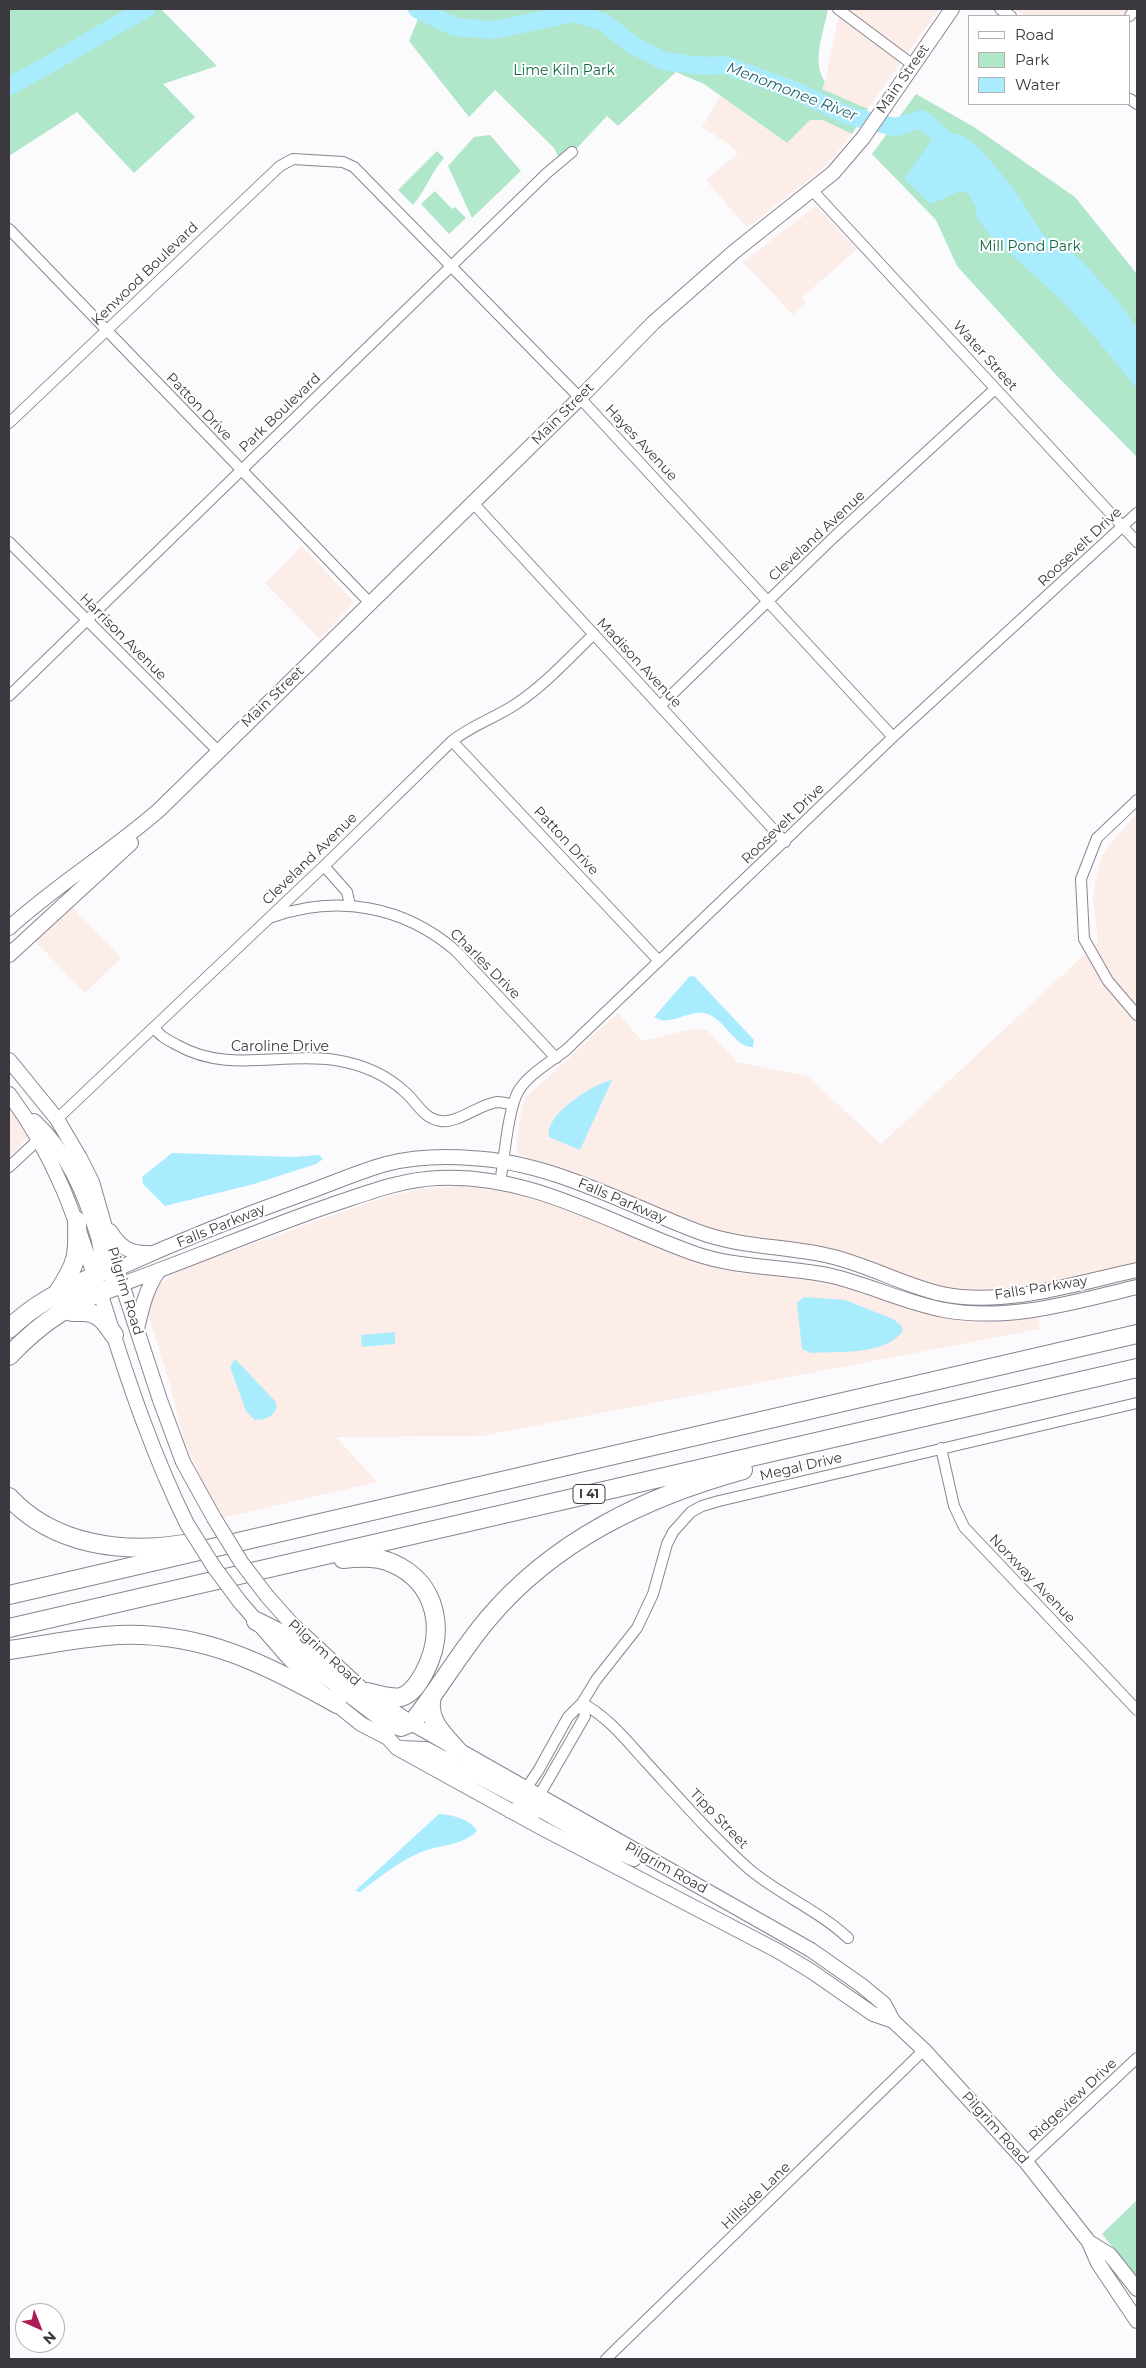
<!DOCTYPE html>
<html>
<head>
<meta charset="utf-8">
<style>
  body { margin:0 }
  #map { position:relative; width:1146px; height:2368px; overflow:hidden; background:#fbfafd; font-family:Montserrat,sans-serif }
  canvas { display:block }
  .frame { position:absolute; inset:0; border:10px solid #3b393f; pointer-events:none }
  .legend { position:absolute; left:968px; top:15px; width:162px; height:90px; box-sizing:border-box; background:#fff; border:1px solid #b1b0b2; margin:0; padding:6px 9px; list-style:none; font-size:15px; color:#3b393f }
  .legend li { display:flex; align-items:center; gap:10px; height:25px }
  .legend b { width:25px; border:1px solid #b1b0b2 }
  .north { position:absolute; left:15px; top:2303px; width:50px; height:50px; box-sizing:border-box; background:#fff; border:1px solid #b1b0b2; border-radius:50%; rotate:136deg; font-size:14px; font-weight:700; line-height:20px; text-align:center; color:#3b393f }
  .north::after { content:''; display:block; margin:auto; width:18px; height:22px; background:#ac1c55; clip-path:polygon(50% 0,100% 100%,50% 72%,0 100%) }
</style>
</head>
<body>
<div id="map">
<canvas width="1146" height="2368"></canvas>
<div class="frame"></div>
<ul class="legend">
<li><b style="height:6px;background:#fff"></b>Road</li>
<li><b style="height:14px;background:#b0e6c9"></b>Park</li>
<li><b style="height:14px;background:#a9ecfd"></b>Water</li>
</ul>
<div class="north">N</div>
</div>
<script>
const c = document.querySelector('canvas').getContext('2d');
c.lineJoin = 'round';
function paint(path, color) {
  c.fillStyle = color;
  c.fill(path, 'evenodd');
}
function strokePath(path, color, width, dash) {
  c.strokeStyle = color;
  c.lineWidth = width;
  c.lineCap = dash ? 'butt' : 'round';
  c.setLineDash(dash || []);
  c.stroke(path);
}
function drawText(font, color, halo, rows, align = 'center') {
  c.font = font + ' Montserrat,sans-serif';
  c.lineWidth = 4;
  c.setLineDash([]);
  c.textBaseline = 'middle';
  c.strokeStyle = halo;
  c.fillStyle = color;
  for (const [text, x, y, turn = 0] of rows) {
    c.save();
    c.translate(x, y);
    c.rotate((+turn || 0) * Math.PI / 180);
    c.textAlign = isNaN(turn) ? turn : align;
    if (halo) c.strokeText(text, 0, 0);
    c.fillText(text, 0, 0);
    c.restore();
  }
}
paint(new Path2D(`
  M840,9H939L868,109L821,89L825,82Z
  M1014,9H1129L1123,16H1025Z
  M720,96L786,143L810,120H823L852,134L827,165L747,228L706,180L738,153L730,145L702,127Z
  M816,206L857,249L802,298L806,303L793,315L743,262Z
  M302,546L354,602L320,639L265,583Z
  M1137,814V1265L1028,1290L972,1292L924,1285L838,1254L796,1243L741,1236L702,1227L588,1179L518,1154L516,1146L522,1106L527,1096L618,1013L642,1041L692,1029L707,1030L737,1062L807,1076L881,1144L1098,942L1093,897L1096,877L1102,856L1109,845Z
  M71,906L121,958L85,993L35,941Z
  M9,1103L26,1127L28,1135L26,1139L9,1157Z
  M461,1186L481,1187L548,1201L573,1210L657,1248L722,1270L748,1274L789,1275L826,1281L905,1308L949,1318L980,1321L1010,1320L1038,1315L1040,1329L481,1436L336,1437L377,1482L222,1518L202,1481L184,1440L169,1381L147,1310L156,1287L178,1272L207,1260L385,1197L420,1189Z`), '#fcede8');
paint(new Path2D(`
  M9,9H161L217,66L163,84L195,117L134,173L77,112L9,156Z
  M422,9H828C824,32 811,61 825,82L822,89L868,109L852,134L823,120H810L787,143L704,84L676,72L618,126L607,116L562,164L554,148L495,90L469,117L409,41Z
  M916,94L974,127L1075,197L1137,274V457L1059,378L957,266L936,220L872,154Z
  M490,135L521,171L472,218L448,166L474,137Z
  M437,151L444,158C431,172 426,190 413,205L398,190Z
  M435,191L452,209L455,207L466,218L449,234L421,204Z
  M1137,2200V2278L1102,2234Z`), '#b0e6c9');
paint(new Path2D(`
  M942,126L951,133L964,136L981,150L1012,186L1045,237L1067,249L1081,260L1118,301L1137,328V389L1089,330L1060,299L990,235L977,218L975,205L967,192L960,191L931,204L904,179Z
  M694,976L754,1040L753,1047C735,1048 726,1020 707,1014C689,1008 671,1028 654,1017L689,977Z
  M612,1080L580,1150L549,1137C544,1115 593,1084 612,1080Z
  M172,1153L294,1157L319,1155L323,1159L316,1164L254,1184L165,1206L143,1184L142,1177Z
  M804,1297L845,1300L893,1319L901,1325L903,1331C884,1356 839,1351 811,1353L802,1349L797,1303Z
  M395,1332V1344L362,1347L361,1335Z
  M235,1359L275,1401L277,1407C273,1417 266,1420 255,1420L246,1411L230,1367Z
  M439,1814C450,1814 472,1820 477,1831C462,1846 437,1845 419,1853C397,1863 378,1878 360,1892L355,1891Z`), '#a9ecfd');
strokePath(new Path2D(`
  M417,9L455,27L494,30L575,13L603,22L633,45L664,61L702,66L725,65L796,91L849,116L895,127L922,119L954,148
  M9,86C56,63 99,33 146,9`), '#a9ecfd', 18);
const street = new Path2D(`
  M838,9L913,65
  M1000,9L1011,16
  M1130,16L1135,9
  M1130,99L1137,104
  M812,190L1137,542
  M9,229L370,603
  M9,423L280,166L293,159L343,162L354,167L580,398L893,737
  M473,503L785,842
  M9,542L218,751
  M9,696L547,173L572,152
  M660,706L834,537L995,389
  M452,741L659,961
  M1137,800L1097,838L1081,879L1084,939L1108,981L1137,1015
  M324,866L347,892L350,905
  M272,917C338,894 404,906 456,951L556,1058
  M154,1027C159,1036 168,1040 177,1045C228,1074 281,1052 335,1060C361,1064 387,1075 406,1093C418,1104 424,1119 441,1121C457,1124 481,1103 498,1102C503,1102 508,1104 513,1105
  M57,1119L324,866L452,741C472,725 495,718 516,704C545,685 569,658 594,634
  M9,1167L39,1139
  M500,1183C504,1161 508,1107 519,1090C530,1073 551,1062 566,1050L893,737L1137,513
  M941,1448L954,1506L964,1527L1137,1710
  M582,1703C608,1717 627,1741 646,1762C679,1798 712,1836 749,1869C780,1895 818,1910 848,1938
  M523,1793L538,1771L568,1717L582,1703L596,1680L637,1628L653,1594L667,1544L673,1532L691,1512L702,1506L719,1501L1137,1403
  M536,1801L585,1716L582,1703
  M1026,2162L1137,2058
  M606,2359L924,2050`);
const secondary = new Path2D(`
  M9,928C56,885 111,852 159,810L580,398L653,323L735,251L833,173L863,138L952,9
  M9,955L131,843
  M9,1060L57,1119L80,1158L92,1182L117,1269L160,1400L183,1462L214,1518
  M9,1094C61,1164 79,1230 106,1311C129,1384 153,1455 187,1524
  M34,1121C67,1151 85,1194 98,1237C102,1251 101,1269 113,1279
  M110,1231C120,1247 130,1254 149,1253
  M95,1276L117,1269C177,1242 238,1217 300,1195C329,1185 357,1172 386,1164C413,1157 444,1156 471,1158C553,1162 624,1204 699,1232C739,1247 784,1246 825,1255C865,1263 902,1285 942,1294C1004,1307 1077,1283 1137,1270
  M122,1284C192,1259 261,1229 331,1205C365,1194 402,1179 439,1178C534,1174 610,1224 696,1254C740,1269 787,1266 832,1276C870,1285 906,1303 944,1310C1009,1322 1074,1302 1137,1287
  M137,1329C142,1307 146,1289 159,1270
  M267,1596L290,1622L362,1689L411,1723L811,1950L861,1985L884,2004L893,2021L924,2050L1026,2162L1089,2242L1098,2263L1137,2321
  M240,1602L285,1654L319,1690L361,1724L388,1738L397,1748L542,1828L778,1951L811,1971L873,2014L893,2021
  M400,1748L426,1749L515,1796H537
  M510,1811L526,1808L542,1811L604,1846L634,1859
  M1089,2242L1110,2255L1137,2289`);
const highway = new Path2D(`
  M58,1292C78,1262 78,1255 77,1221
  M64,1309C70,1313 76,1312 83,1312C99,1312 106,1323 114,1335
  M9,1329C34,1304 63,1290 95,1276
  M9,1356C43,1320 75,1300 122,1284
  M9,1497C53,1545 123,1554 184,1544
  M343,1559C359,1557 377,1556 392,1563C438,1583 446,1632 424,1673C419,1682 412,1694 401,1697C391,1699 377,1694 367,1692
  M9,1595L1137,1334
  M256,1621L280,1633L326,1675L389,1723L401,1727L411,1723L415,1719C440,1687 461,1651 487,1620C553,1541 645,1497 743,1470
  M9,1628L1137,1368
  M9,1650C45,1645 82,1637 119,1635C203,1632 266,1664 337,1704
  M432,1696C426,1720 443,1734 458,1751`);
strokePath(street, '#8a8492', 12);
strokePath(secondary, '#8a8492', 16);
strokePath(highway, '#8a8492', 20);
strokePath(street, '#fff', 10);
strokePath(secondary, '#fff', 14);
strokePath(highway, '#fff', 18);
const secondaryBridge = new Path2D(`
  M214,1518L241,1562L267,1596
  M187,1524L214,1567L240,1602`);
strokePath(secondaryBridge, '#8a8492', 16, []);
strokePath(secondaryBridge, '#fff', 14);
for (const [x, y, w] of [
  [589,1494,32]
]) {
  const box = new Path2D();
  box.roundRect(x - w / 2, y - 9.5, w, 19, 4);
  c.fillStyle = '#fff';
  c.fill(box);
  strokePath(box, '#3b393f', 1);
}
drawText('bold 12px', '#3b393f', null, [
  ["I 41",589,1494]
]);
drawText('14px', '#106644', '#fff', [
  ["Lime Kiln Park",564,71],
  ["Mill Pond Park",1030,247]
]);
drawText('14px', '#3b393f', '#fff', [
  ["Main Street",903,79,-55],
  ["Kenwood Boulevard",145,274,-44],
  ["Water Street",985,356,48],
  ["Patton Drive",199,407,46],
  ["Park Boulevard",280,413,-44],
  ["Main Street",563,414,-45],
  ["Hayes Avenue",641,443,47],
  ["Cleveland Avenue",817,536,-43],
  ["Roosevelt Drive",1080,547,-43],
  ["Harrison Avenue",123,637,45],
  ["Madison Avenue",639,663,47],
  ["Main Street",273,697,-44],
  ["Roosevelt Drive",783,824,-44],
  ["Patton Drive",566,841,47],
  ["Cleveland Avenue",310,859,-44],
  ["Charles Drive",485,964,45],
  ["Caroline Drive",280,1047],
  ["Falls Parkway",622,1201,23],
  ["Falls Parkway",221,1226,-22],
  ["Falls Parkway",1041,1288,-9],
  ["Pilgrim Road",125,1291,73],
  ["Megal Drive",801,1467,-13],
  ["Norxway Avenue",1032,1579,46],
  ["Pilgrim Road",324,1653,42],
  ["Tipp Street",719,1819,46],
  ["Pilgrim Road",666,1868,29],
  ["Ridgeview Drive",1073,2100,-43],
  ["Pilgrim Road",995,2128,48],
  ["Hillside Lane",756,2196,-44]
]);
drawText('italic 15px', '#185f6e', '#fff', [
  ["Menomonee River",792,92,21]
]);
</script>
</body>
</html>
